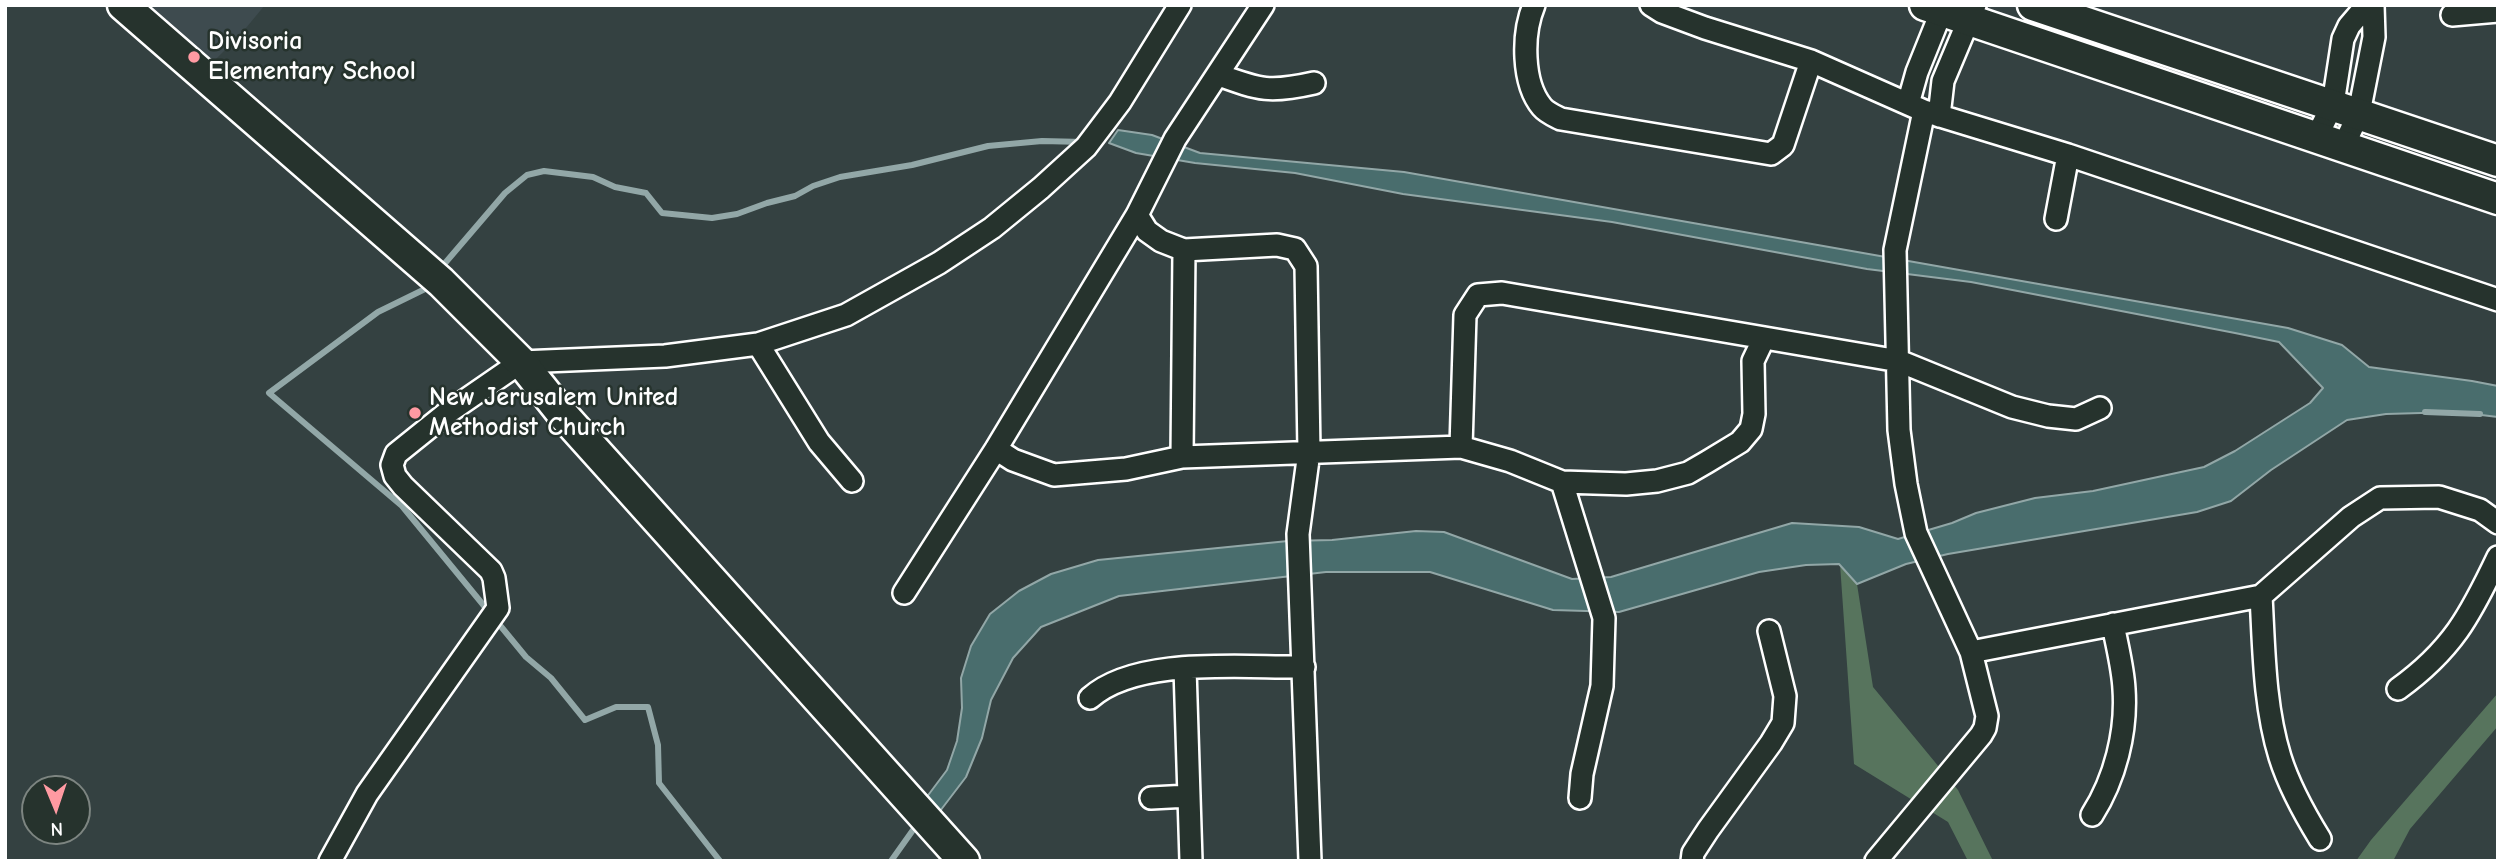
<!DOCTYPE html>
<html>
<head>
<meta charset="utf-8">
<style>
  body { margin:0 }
  #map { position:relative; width:2503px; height:866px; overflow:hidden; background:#344141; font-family:"Comic Neue",sans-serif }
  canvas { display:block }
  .frame { position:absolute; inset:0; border:7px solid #fff; pointer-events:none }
  .north { position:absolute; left:21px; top:775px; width:70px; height:70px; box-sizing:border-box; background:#26332d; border:2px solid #7d8581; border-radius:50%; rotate:178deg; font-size:19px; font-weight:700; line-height:28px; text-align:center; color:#fff }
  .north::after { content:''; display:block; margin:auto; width:24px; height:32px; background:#ff9aa2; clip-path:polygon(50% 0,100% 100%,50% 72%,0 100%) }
</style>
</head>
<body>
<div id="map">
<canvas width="2503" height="866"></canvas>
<div class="frame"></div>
<div class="north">N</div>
</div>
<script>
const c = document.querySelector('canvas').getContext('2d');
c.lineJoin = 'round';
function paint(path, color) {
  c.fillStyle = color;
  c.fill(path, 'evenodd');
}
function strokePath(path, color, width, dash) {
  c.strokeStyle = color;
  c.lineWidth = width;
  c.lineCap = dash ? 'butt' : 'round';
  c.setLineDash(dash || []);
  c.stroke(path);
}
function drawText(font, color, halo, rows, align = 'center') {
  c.font = font + ' "Comic Neue",sans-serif';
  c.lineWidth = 5;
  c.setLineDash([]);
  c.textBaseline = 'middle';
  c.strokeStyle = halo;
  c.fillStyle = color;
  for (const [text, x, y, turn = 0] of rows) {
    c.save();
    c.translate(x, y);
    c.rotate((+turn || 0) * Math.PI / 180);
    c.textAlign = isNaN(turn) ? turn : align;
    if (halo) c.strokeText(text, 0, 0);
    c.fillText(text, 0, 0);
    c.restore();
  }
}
paint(new Path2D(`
  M116,5H265L241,34L195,80Z`), '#3e4b4f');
paint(new Path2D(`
  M1840,564L1857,584L1873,687L1958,790L1993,861H1968L1948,822L1854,764Z
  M2498,693V726L2410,829L2393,861H2356L2371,840Z`), '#57745d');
const water = new Path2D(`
  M1118,130L1152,135L1200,153L1404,172L2288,328L2342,345L2369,367L2472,381L2498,386V417L2456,412L2386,414L2347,420L2271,470L2231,501L2197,512L1948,554L1906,564L1857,584L1839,564L1806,565L1759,572L1619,612L1553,610L1430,572H1326L1119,596L1041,627L1013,658L991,700L982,738L966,777L937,815L926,798L947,770L957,741L962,708L961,678L971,646L990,614L1019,591L1051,574L1098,560L1288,541L1332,540L1416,531L1444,532L1572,579L1611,577L1792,523L1859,527L1898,539L1952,523L1976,513L2035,498L2093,491L2204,467L2235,451L2310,403L2323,388L2279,342L2235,333L1971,282L1867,269L1612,222L1403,194L1295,173L1195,163L1136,153L1109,143Z`);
paint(water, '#496d6d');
strokePath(water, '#92a7a7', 2);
strokePath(new Path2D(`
  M440,269L505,193L527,175L544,171L593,177L615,187L646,193L662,213L712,218L737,214L767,203L795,196L813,186L840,177L912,165L988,146L1042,141L1084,142
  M429,284L425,289L378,312L269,393L402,506L526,657L551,678L585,720L616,707H648L658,745L659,783L720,861
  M2425,412L2480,414
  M891,861L918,823`), '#92a7a7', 6);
const street = new Path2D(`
  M1534,5C1522,34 1522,83 1542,107C1547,113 1555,116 1561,119L1771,154L1783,145L1811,61
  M1651,5L1662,12L1705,28L1811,61L1924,111L2068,155L2498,300
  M2452,15L2498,11
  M1219,75C1260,90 1270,93 1314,83
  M1908,104L1917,72L1944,5
  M1939,116L1943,81L1975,5
  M2317,136L2333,104L2343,39L2349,26L2367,5
  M2344,145L2359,113L2374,37L2373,5
  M1137,215L1147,231L1161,241L1184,250L1277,245L1295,249L1306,266L1309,452L1298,534L1310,861
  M2056,219L2068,155
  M758,344L819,442L852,481
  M1461,447L1465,315L1478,295L1502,293L1899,361L2012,407L2048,416L2076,419L2100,408
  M996,449L1013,460L1054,475L1126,469L1182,457L1461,447L1510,461L1562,482L1626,484L1657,481L1688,473L1707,462L1740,442L1751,429L1754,414L1753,361L1764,338
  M1182,457L1184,250
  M1562,482L1604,618L1602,686L1582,774L1580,798
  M904,593L996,449L1137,215L1175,139L1263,5
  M2261,596C2264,649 2264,705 2280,757C2289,786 2304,813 2320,839
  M1971,652L2261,596L2351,517L2380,498L2439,497L2480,510L2498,523
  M1185,668L1191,861
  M2398,689C2452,650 2470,616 2498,557
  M1090,698C1137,656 1243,668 1304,667
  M1151,798L1189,796
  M2092,815C2115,779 2127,732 2124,689C2123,668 2117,646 2113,624
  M330,861L367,794L498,608L494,578L491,571L403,486L395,476L392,465L396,454L447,413L521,362L665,356L758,344L846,315L939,263L992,228L1041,188L1086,147L1120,102L1180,5
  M1692,861L1693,853L1708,830L1771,743L1783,723L1785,696L1769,631
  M1876,861L1981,735L1985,728L1987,716L1971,652L1916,533L1906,484L1899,430L1895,250L1924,111`);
const secondary = new Path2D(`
  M123,5L441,282L521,362L564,416L964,861
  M1925,5L2498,199
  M2033,5L2498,161`);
strokePath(street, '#fff', 26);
strokePath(secondary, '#fff', 35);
strokePath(street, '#26332d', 21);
strokePath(secondary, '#26332d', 30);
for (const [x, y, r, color] of [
  [194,57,7,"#ff9aa2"],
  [415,413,7,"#ff9aa2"]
]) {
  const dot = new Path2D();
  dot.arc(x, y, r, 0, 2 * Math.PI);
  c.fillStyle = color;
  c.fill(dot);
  strokePath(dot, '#26332d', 2.5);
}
drawText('bold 26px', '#fff', '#26332d', [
  ["Divisoria",208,42],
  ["Elementary School",208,72],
  ["New Jerusalem United",429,398],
  ["Methodist Church",429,428]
], 'left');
</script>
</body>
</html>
